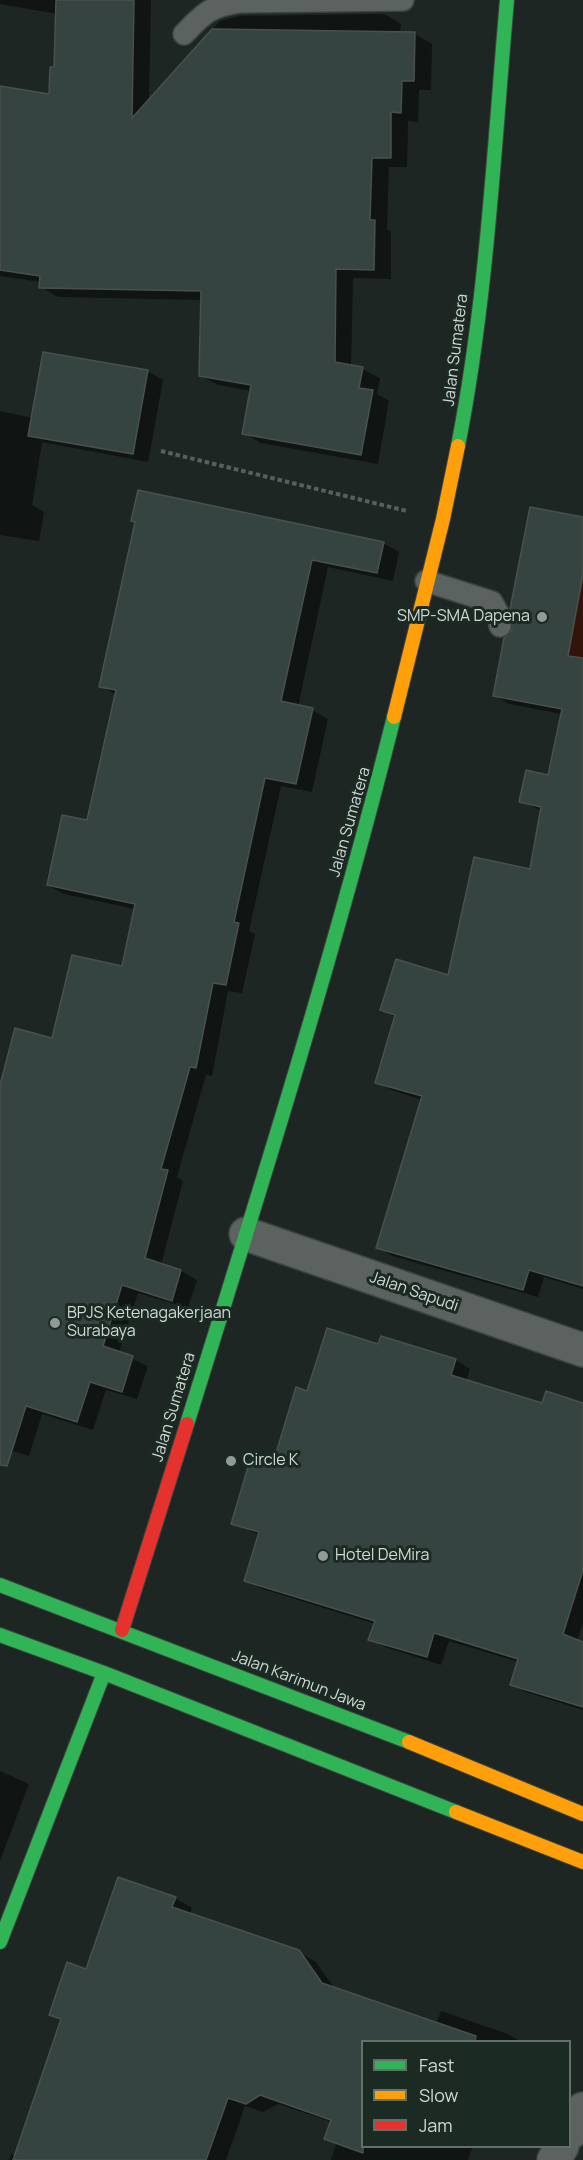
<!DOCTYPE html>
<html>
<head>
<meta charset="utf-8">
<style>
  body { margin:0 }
  #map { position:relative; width:583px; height:2160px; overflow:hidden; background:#1e2623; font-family:Manrope,sans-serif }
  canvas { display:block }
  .legend { position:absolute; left:361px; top:2040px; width:210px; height:108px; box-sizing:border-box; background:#1b2a23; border:2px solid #63706a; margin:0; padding:8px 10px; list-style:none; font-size:18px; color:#d0d9d4 }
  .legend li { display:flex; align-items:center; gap:12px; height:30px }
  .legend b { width:30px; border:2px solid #63706a }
</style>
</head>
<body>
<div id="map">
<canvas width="583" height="2160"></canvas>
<ul class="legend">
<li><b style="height:8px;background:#30b455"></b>Fast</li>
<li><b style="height:8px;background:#ff9f0a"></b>Slow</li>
<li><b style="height:8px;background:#e5322d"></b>Jam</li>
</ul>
</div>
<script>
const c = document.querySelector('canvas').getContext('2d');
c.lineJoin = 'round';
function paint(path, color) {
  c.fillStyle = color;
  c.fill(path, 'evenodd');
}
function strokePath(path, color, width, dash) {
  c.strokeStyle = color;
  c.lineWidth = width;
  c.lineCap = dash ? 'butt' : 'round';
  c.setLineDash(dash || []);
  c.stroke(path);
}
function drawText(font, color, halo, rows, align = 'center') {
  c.font = font + ' Manrope,sans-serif';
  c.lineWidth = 6;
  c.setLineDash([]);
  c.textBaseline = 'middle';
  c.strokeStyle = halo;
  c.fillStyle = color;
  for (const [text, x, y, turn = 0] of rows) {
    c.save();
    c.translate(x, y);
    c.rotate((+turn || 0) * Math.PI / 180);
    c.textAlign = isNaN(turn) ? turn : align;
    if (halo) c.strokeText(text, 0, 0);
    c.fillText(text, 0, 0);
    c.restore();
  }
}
paint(new Path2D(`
  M582,579H583V658L568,656Z`), '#5e2615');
paint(new Path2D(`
  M0,0H151L149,101L220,21L240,16L384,14L401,24L400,34H415L432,44L431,90H419L418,122L408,121L407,167H389L387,229L391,232V279L353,278L351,367L362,369L380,378L377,394L389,401L378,464L261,443L244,433L251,391L218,385L200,375L203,300L58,297L41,287V282L0,276V88L50,96L56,68L57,14L0,4Z
  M147,371L163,380L148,462L42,442L32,505L44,512L39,541L0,535V411L33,418Z
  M583,518V1289L544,1277L538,1297L392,1256L378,1247L423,1100L391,1090L377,1082L396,1018L381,1009L450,977L532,871L542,811L520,801L549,777L562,714L509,704L494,695L514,631Z
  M137,523L383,543L399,552L393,581L328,567L298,707L312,710L328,719L312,792L281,786L249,931L255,934L242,993L228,991L212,1076L206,1075L177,1177L183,1181L161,1265L181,1271L197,1280L188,1308L138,1293L119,1353L148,1366L137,1399L106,1390L93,1430L42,1414L29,1456L0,1447V1090L123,968L135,909L64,894L48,885L88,822L116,695L101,686Z
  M382,1338L456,1360L470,1369L466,1381L543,1405L583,1404V1623L577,1641L583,1643V1710L526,1692L512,1684L519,1662L449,1641L441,1665L385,1647L370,1639L375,1624L260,1588L246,1580L260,1535L232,1523L274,1465L308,1393L379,1345Z
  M0,1771L29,1784L0,1861Z
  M175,1898L192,1908L190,1913L298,1952L316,1962L335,1989L436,2024L441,2011L508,2034L522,2042H362V2146H473L468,2160H331L336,2144L326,2139L332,2122L278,2104L263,2112L245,2106L226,2160H9L11,2154L16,2156L62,2021L51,2014L87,1971Z`), '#0007');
const building = new Path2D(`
  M56,0H134L132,118L212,29L415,32L414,81H402L401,113L391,112V158H372L370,220H375L374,270L336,269L335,362L363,367L359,388L373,390L361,455L242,434L251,385L199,376L201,291L39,288L40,276L0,270V86L49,94L50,67H54Z
  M43,352L148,370L133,454L28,436Z
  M138,490L384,542L377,573L312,560L281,701L313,708L296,784L265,778L234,922L239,923L226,985L213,983L196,1068L190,1067L161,1169L168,1170L145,1258L181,1270L172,1301L122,1285L103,1346L133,1356L122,1392L90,1382L77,1422L26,1406L7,1466L0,1465V1085L15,1028L52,1038L72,955L122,966L135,904L47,885L62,815L87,820L116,690L99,687L135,522L131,521Z
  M530,507L583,517V574L568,656L583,658V1286L529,1270L523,1290L376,1248L422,1096L375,1083L395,1015L380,1010L396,959L448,975L474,857L530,869L541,807L519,802L526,770L548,775L562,709L493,696L504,638L512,630L510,609Z
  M327,1328L378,1344L381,1336L456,1359L451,1375L542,1403L546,1391L583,1403V1570L563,1634L583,1642V1707L510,1685L518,1659L434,1633L427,1657L368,1640L375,1621L244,1581L259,1532L231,1524L251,1457L273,1463L296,1387L307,1391Z
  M118,1877L176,1897L172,1907L299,1950L322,1983L476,2036L475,2042H363V2153L324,2139L331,2120L260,2095L246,2104L228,2098L206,2160H13L61,2019L49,2015L67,1962L86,1969Z`);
paint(building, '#354440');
strokePath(building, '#49504d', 1.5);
const lane = new Path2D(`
  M184,34C203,14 210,6 239,2L403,0
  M426,581L492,602L498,613L500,626`);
const street = new Path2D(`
  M246,1234L583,1350
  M570,2133L583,2109
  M554,2160L562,2146`);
const fast = new Path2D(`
  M458,446C487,299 494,148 507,0
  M187,1424C260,1190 334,955 394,717
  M0,1585L409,1742
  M0,1635L104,1673L456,1812
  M0,1942L104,1673`);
const slow = new Path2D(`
  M394,717L443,519L458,446
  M409,1742L583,1814
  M456,1812L583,1862`);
const jam = new Path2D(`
  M122,1630L187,1424`);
strokePath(lane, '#3c4340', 24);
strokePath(street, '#3c4340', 36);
strokePath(fast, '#3c4340', 16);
strokePath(slow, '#3c4340', 16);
strokePath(jam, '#3c4340', 16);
strokePath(new Path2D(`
  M161,451L407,511`), '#5a5f5d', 4, [4.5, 3]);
strokePath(lane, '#5c625f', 21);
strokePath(street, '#5c625f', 33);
strokePath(fast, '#30b455', 14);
strokePath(slow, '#ff9f0a', 14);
strokePath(jam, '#e5322d', 14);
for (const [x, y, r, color] of [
  [542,617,6,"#929a96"],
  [55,1323,6,"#929a96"],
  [231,1461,6,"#929a96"],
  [323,1556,6,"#929a96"]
]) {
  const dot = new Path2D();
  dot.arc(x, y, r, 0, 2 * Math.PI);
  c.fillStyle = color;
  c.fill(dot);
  strokePath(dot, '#1b2a23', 2);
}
drawText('16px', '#d0d9d4', '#1b2a23', [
  ["Jalan Sumatera",456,350,-83],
  ["Jalan Sumatera",350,822,-74],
  ["Jalan Sapudi",414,1292,19],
  ["Jalan Sumatera",174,1407,-73],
  ["Jalan Karimun Jawa",299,1681,21]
]);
drawText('16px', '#d0d9d4', '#1b2a23', [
  ["SMP-SMA Dapena",530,617,"right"],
  ["BPJS Ketenagakerjaan",67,1314],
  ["Surabaya",67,1332],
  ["Circle K",243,1461],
  ["Hotel DeMira",335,1556]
], 'left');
</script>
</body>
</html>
